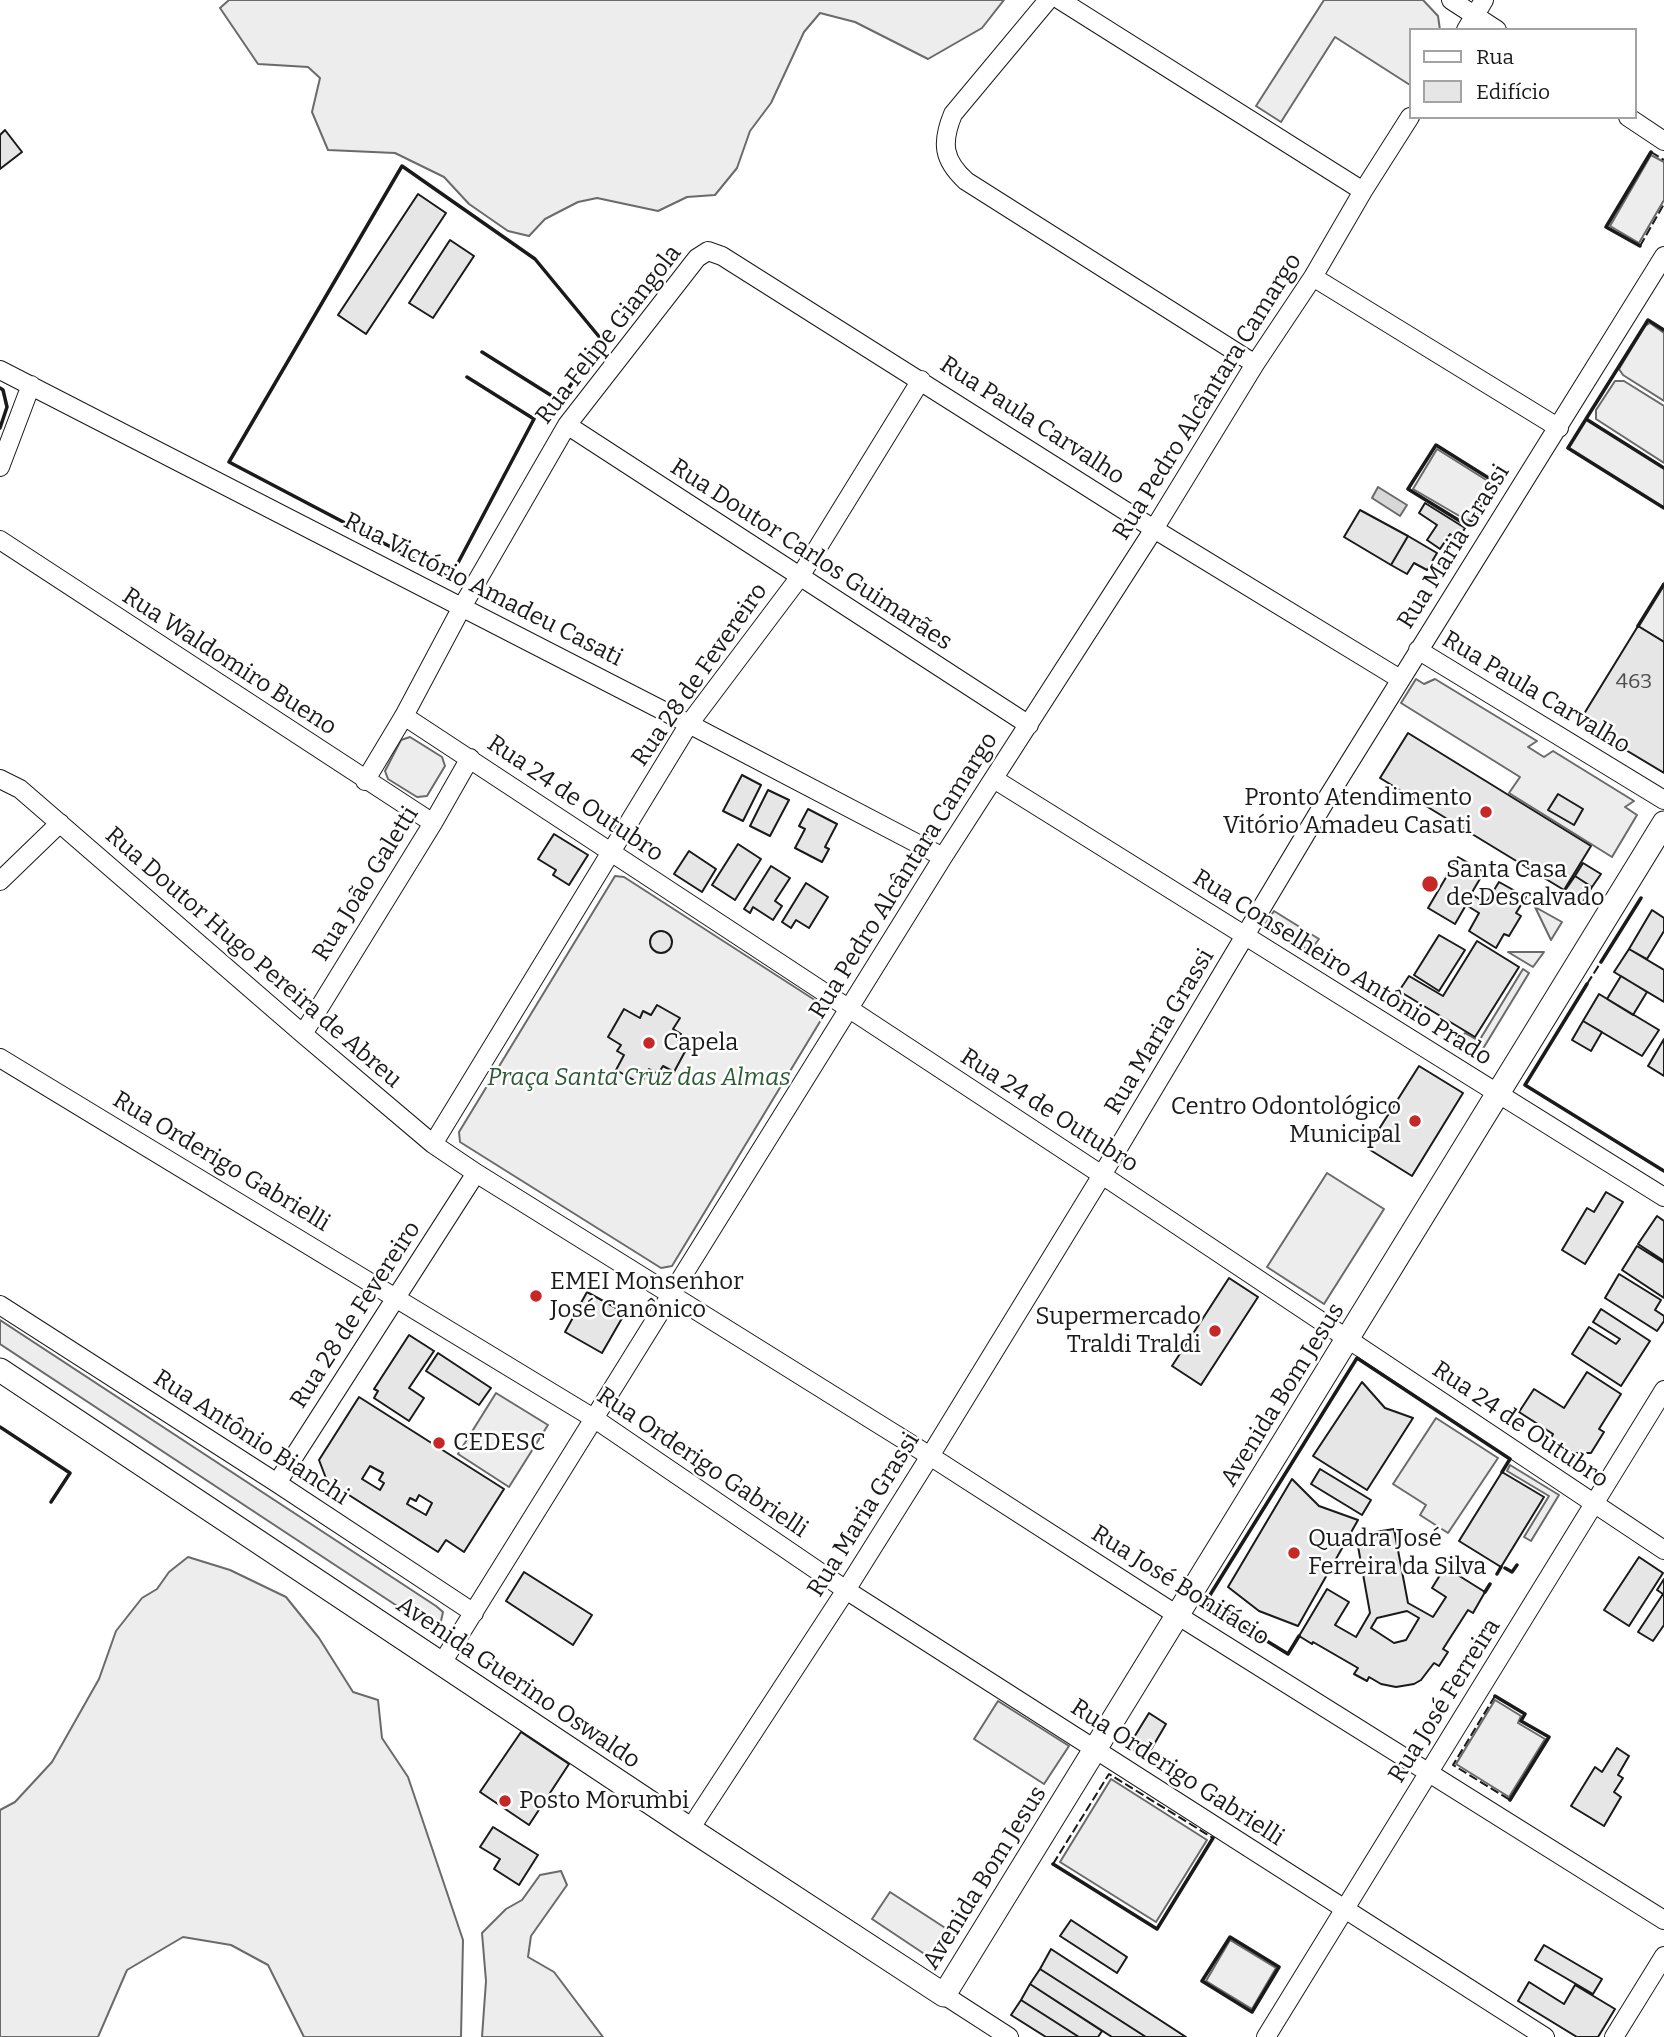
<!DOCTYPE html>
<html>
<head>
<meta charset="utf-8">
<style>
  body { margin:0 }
  #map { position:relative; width:1664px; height:2037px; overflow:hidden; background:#fff; font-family:Bitter,serif }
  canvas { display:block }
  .legend { position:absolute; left:1409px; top:28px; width:228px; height:91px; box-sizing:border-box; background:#fff; border:2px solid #a3a3a3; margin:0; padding:9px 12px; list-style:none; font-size:21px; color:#1a1a1a }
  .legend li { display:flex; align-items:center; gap:14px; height:35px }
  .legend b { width:35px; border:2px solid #a3a3a3 }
</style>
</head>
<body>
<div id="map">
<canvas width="1664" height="2037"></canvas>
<ul class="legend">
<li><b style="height:9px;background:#fff"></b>Rua</li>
<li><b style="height:19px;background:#e6e6e6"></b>Edifício</li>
</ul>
</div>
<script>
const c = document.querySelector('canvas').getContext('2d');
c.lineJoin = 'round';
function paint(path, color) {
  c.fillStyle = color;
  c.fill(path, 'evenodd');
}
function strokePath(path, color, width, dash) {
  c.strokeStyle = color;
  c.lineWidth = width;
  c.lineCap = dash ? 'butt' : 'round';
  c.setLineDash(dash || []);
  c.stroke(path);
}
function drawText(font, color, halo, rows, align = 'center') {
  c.font = font + ' Bitter,serif';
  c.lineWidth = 5;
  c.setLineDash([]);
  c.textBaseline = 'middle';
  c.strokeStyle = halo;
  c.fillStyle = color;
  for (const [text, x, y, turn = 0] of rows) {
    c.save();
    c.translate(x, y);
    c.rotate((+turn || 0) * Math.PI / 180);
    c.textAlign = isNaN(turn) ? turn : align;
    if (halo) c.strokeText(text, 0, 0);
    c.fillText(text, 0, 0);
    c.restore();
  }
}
const built = new Path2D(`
  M229,0H1004L982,28L928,59L855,22L820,13L804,32L771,103L750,131L737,168L715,195L687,197L658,211L597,198L578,202L545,219L529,236L508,231L469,204L444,177L395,153L328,150L312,112L320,78L308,67L258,64L220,8Z
  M1324,0H1423L1438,16L1440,30H1410V85L1335,37L1281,122L1256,106Z
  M1651,155L1664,162V200L1639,243L1610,226Z
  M1650,323L1664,333V401L1623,375L1619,369L1645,326Z
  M1615,381H1624L1664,406V463L1596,419V410Z
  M1586,419L1664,468V508L1568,448Z
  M1437,449L1491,483L1468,521L1413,489Z
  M1664,584V642L1638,626Z
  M1416,679L1424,684L1435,679L1537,741L1528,747L1544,757L1553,751L1634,801L1625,807L1637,815L1612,857L1509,793L1520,777L1401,703Z
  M410,737L442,757L445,766L427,796L417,797L388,779L385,771L401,740Z
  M615,876L624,877L821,1004L824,1015L672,1266L661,1268L460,1142L459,1132Z
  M1535,907L1562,922L1551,940Z
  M1274,911L1319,939L1310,951L1266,923Z
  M1508,952H1544L1533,967Z
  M1523,969L1529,973L1481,1052L1461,1039L1465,1033L1479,1041Z
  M1327,1173L1384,1209L1324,1304L1267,1267Z
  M0,1320L436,1606L443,1612L441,1621L432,1627L426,1625L0,1344Z
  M496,1393L548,1425L509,1487L458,1454Z
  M1436,1418L1498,1458L1448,1533L1420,1515L1426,1505L1393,1484Z
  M1510,1465L1559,1495L1531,1541L1524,1537L1549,1496L1507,1471Z
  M188,1557L230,1570L286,1597L319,1638L353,1692L378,1700L382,1738L408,1777L463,1940L461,2037H304L268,1965L231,1945L183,1937L127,1970L98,2037H0V1810L15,1802L52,1762L99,1679L116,1631L142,1598L157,1589L169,1572Z
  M1495,1700L1521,1716L1518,1723L1545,1739L1509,1797L1456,1764Z
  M998,1701L1069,1746L1044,1784L974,1739Z
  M1111,1779L1207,1840L1156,1922L1060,1862Z
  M561,1871L567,1885L531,1936L528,1957L554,1972L603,2037H482L486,1981L482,1933L506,1909L522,1900L540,1875Z
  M890,1892L953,1933L935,1961L872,1919Z
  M1230,1940L1276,1968L1252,2009L1206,1981Z`);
paint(built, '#ededed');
strokePath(built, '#6a6a6a', 2);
const water = new Path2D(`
  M1378,487L1407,505L1400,516L1372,498Z`);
paint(water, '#d7d7d7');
strokePath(water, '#6a6a6a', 2);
const building = new Path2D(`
  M5,130L22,152L0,169V135Z
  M418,194L446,213L366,334L338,315Z
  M450,240L474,256L433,318L409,303Z
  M1425,503L1465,528L1458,540L1450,534L1440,549L1427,540L1437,525L1419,513Z
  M1360,510L1408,536L1391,565L1344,537Z
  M1408,536L1437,553L1427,570L1414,563L1407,574L1391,565Z
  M1638,626L1664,642V773L1579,722Z
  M1408,733L1591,846L1564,890L1380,778Z
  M742,775L761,785L743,821L723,811Z
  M768,790L789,800L770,836L750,826Z
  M1558,794L1583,809L1574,825L1548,810Z
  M808,809L837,824L825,847L829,849L822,862L795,848L805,829L799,826Z
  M554,834L588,855L569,885L553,875L556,870L538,859Z
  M738,844L761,859L735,900L712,885Z
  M689,851L716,869L702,892L674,874Z
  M1458,857L1484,872L1471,894L1486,903L1499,882L1526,897L1516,913L1521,916L1509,936L1504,934L1496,948L1469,931L1479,913L1466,905L1455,924L1428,908Z
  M1583,863L1601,874L1592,887L1575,876Z
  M771,866L790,878L775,901L782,906L773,920L753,907L750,913L744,909Z
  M1575,876L1592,887L1582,903L1564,892Z
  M806,883L828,897L809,928L796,920L791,928L782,922Z
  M1652,910L1664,918V931L1647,959L1629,949Z
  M650 942a11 11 0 1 1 22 0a11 11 0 1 1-22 0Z
  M1439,935L1465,950L1439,991L1414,975Z
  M1477,941L1519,967L1475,1037L1399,991L1409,976L1443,996Z
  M1629,949L1664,970V1002L1614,972Z
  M1621,976L1647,992L1633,1015L1607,999Z
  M1599,994L1659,1030L1642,1056L1583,1021Z
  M657,1005L680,1018L673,1029L681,1034L678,1040L688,1046L674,1072L663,1066L658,1074L649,1069L641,1084L616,1070L624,1055L617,1051L621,1045L608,1037L624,1009L640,1018L643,1011L651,1015Z
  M1583,1021L1602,1032L1591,1051L1572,1040Z
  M1664,1039V1076L1648,1066Z
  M1419,1066L1463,1093L1412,1176L1367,1148Z
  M1606,1192L1623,1202L1585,1264L1562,1250L1587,1208L1594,1212Z
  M1657,1216L1664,1221V1261L1638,1244Z
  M1637,1246L1664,1263V1298L1622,1270Z
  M1619,1274L1661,1300L1655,1310L1664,1316V1321L1657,1331L1605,1298Z
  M1229,1278L1258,1297L1201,1385L1172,1366Z
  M587,1292L625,1313L602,1353L565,1332Z
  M1601,1309L1650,1341L1621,1386L1572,1354L1589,1327L1616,1344L1620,1339L1593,1322Z
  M409,1335L434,1351L409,1388L424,1398L409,1421L374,1398L378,1391L374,1389Z
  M438,1353L491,1388L479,1405L426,1371Z
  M1587,1372L1621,1394L1599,1429L1604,1432L1591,1453H1574L1551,1438L1553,1434L1519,1412L1534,1389L1564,1408Z
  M1362,1382L1385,1408L1413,1418L1367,1490L1313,1456Z
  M359,1397L504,1489L464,1552L446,1540L438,1552L327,1481L319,1460ZM370,1466L383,1473L379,1480L384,1483L380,1490L362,1479ZM419,1495L432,1503L426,1515L407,1504L410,1498L416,1501Z
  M1320,1469L1371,1500L1362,1515L1311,1484Z
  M1502,1472L1544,1497L1501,1567L1459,1541Z
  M1292,1479L1319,1506L1358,1520L1298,1626L1259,1611L1228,1587Z
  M1394,1529L1408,1603L1433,1617L1446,1597L1432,1588L1445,1567L1485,1592L1473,1613L1468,1610L1443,1649L1448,1652L1439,1666L1434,1663L1421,1680L1414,1684L1396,1687L1381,1684L1369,1677L1367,1681L1354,1674L1358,1668L1313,1642L1312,1644L1299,1636L1327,1589L1349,1602L1335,1625L1356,1637L1370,1613L1356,1535ZM1407,1611L1419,1618L1406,1640L1394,1643L1371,1628L1377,1618Z
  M1639,1557L1663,1573L1629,1626L1604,1610Z
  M524,1572L592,1615L573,1645L506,1601Z
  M1664,1579V1625L1653,1641L1638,1632L1663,1594L1657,1590Z
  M1149,1713L1166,1724L1146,1758L1128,1747Z
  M521,1732L569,1764L529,1825L480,1792Z
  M1617,1748L1629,1756L1618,1775L1623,1778L1614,1792L1621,1797L1604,1826L1571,1806L1595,1767L1602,1772Z
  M493,1827L538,1855L519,1885L494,1869L500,1859L480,1847Z
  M1071,1920L1127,1957L1117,1973L1060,1936Z
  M1544,1945L1602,1979L1593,1994L1535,1960Z
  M1051,1949L1186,2037H1146L1040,1969Z
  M1040,1969L1146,2037H1112L1030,1984Z
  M1529,1982L1564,2004L1575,1985L1615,2009L1598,2037H1577L1518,2001Z
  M1030,1984L1102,2031L1098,2037H1079L1021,2000Z
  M1021,2000L1079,2037H1046L1011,2015Z`);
paint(building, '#e6e6e6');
strokePath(building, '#1a1a1a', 2);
const minor = new Path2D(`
  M1048,0L953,114C941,143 943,160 966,181L1255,364
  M1060,0L1363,191
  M1451,0L1497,30
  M1466,30L1484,0
  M1628,117L1664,141
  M1313,277L1559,428
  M0,370L689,724L943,857
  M567,425L1029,725
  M0,467L31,385
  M0,540L433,823
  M1418,650L1664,800
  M404,716L1102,1175L1664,1550
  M0,779L20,789L303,1034L433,1144L476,1173L930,1456L1177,1615L1664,1920
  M994,779L1664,1197
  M365,781L404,716L462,607L567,425L697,258L708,251L722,256L1154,529L1400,679
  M0,881L60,823
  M303,1034L433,823L470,758
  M0,1058L595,1419L846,1590L1545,2037
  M433,1144L689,724L799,578L921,380
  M0,1305L277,1483L474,1613
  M277,1483L476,1173
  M442,1663L943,857L1154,529L1255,364L1313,277L1363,191L1410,117
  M690,1829L846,1590L930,1456L1102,1175L1326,800L1664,256
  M944,1995L1009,2037
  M1266,2037L1664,1390
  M1614,2037L1664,1956`);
const tertiary = new Path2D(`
  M0,1370L690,1829L944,1995L1664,823`);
strokePath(minor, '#1a1a1a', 20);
strokePath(tertiary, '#1a1a1a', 25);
strokePath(minor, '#fff', 18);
strokePath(tertiary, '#fff', 23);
strokePath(new Path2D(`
  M1651,152L1664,160
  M1640,246L1664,204
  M1587,984L1601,962
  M1495,1696L1453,1765L1510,1800
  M1053,1864L1109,1774L1213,1838`), '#1a1a1a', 2, [9, 3.5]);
strokePath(new Path2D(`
  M1640,246L1606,227L1651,152
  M1664,330L1648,320L1586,419L1664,468
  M467,377L534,419L450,578L229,462L402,166L535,259L601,339L560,401L482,352
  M0,388L3,390L7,407L0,428
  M1586,419L1568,448L1664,508
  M1436,445L1495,482L1468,526L1408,489Z
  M1638,626L1664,584
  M1601,962L1641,898
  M1587,984L1525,1085L1664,1171
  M0,1427L70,1473L51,1502
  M1505,1568L1512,1572L1517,1565
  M1497,1574L1501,1567
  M1485,1592L1490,1584
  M1299,1636L1288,1654L1205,1603L1357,1358L1510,1459L1502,1472
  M1495,1696L1525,1714L1521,1721L1549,1737L1510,1800
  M1053,1864L1157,1929L1213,1838
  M1230,1937L1279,1967L1252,2012L1202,1981Z`), '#1a1a1a', 3.5);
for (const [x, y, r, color] of [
  [1486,812,7,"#c62828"],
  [1430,884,9,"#c62828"],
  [649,1043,7,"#c62828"],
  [1415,1121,7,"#c62828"],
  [536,1296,7,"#c62828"],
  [1215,1331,7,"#c62828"],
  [439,1443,7,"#c62828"],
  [1294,1553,7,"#c62828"],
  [505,1801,7,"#c62828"]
]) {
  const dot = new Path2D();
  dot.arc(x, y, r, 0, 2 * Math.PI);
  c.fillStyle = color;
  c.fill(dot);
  strokePath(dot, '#fff', 2.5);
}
drawText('21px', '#4d4d4d', null, [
  ["463",1634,682]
]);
drawText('24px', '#1a1a1a', '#fff', [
  ["Rua Felipe Giangola",609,335,-52],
  ["Rua Pedro Alcântara Camargo",1208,397,-58],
  ["Rua Paula Carvalho",1032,421,33],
  ["Rua Maria Grassi",1454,547,-58],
  ["Rua Doutor Carlos Guimarães",811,555,33],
  ["Rua Victório Amadeu Casati",483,590,27],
  ["Rua Waldomiro Bueno",229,662,33],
  ["Rua 28 de Fevereiro",700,675,-55],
  ["Rua Paula Carvalho",1536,693,31],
  ["Rua 24 de Outubro",575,799,34],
  ["Rua Pedro Alcântara Camargo",904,876,-58],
  ["Rua João Galetti",366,884,-58],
  ["Rua Doutor Hugo Pereira de Abreu",253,958,41],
  ["Rua Conselheiro Antônio Prado",1342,968,32],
  ["Rua Maria Grassi",1160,1032,-59],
  ["Rua 24 de Outubro",1049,1111,33],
  ["Rua Orderigo Gabrielli",221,1162,31],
  ["Rua 28 de Fevereiro",356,1315,-57],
  ["Avenida Bom Jesus",1283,1395,-58],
  ["Rua 24 de Outubro",1520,1425,34],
  ["Rua Antônio Bianchi",251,1438,33],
  ["Rua Orderigo Gabrielli",702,1463,34],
  ["Rua Maria Grassi",864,1515,-58],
  ["Rua José Bonifácio",1180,1586,32],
  ["Avenida Guerino Oswaldo",518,1683,34],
  ["Rua José Ferreira",1445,1701,-58],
  ["Rua Orderigo Gabrielli",1177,1773,33],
  ["Avenida Bom Jesus",985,1878,-58]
]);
drawText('24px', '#1a1a1a', '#fff', [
  ["Pronto Atendimento",1472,798,"right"],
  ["Vitório Amadeu Casati",1472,826,"right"],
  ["Santa Casa",1446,870],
  ["de Descalvado",1446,898],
  ["Capela",663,1043],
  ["Centro Odontológico",1401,1107,"right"],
  ["Municipal",1401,1135,"right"],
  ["EMEI Monsenhor",550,1282],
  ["José Canônico",550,1310],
  ["Supermercado",1201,1317,"right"],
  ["Traldi Traldi",1201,1345,"right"],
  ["CEDESC",453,1443],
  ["Quadra José",1308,1539],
  ["Ferreira da Silva",1308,1567],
  ["Posto Morumbi",519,1801]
], 'left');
drawText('italic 24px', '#2b5a34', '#fff', [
  ["Praça Santa Cruz das Almas",639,1078]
]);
</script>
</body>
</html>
